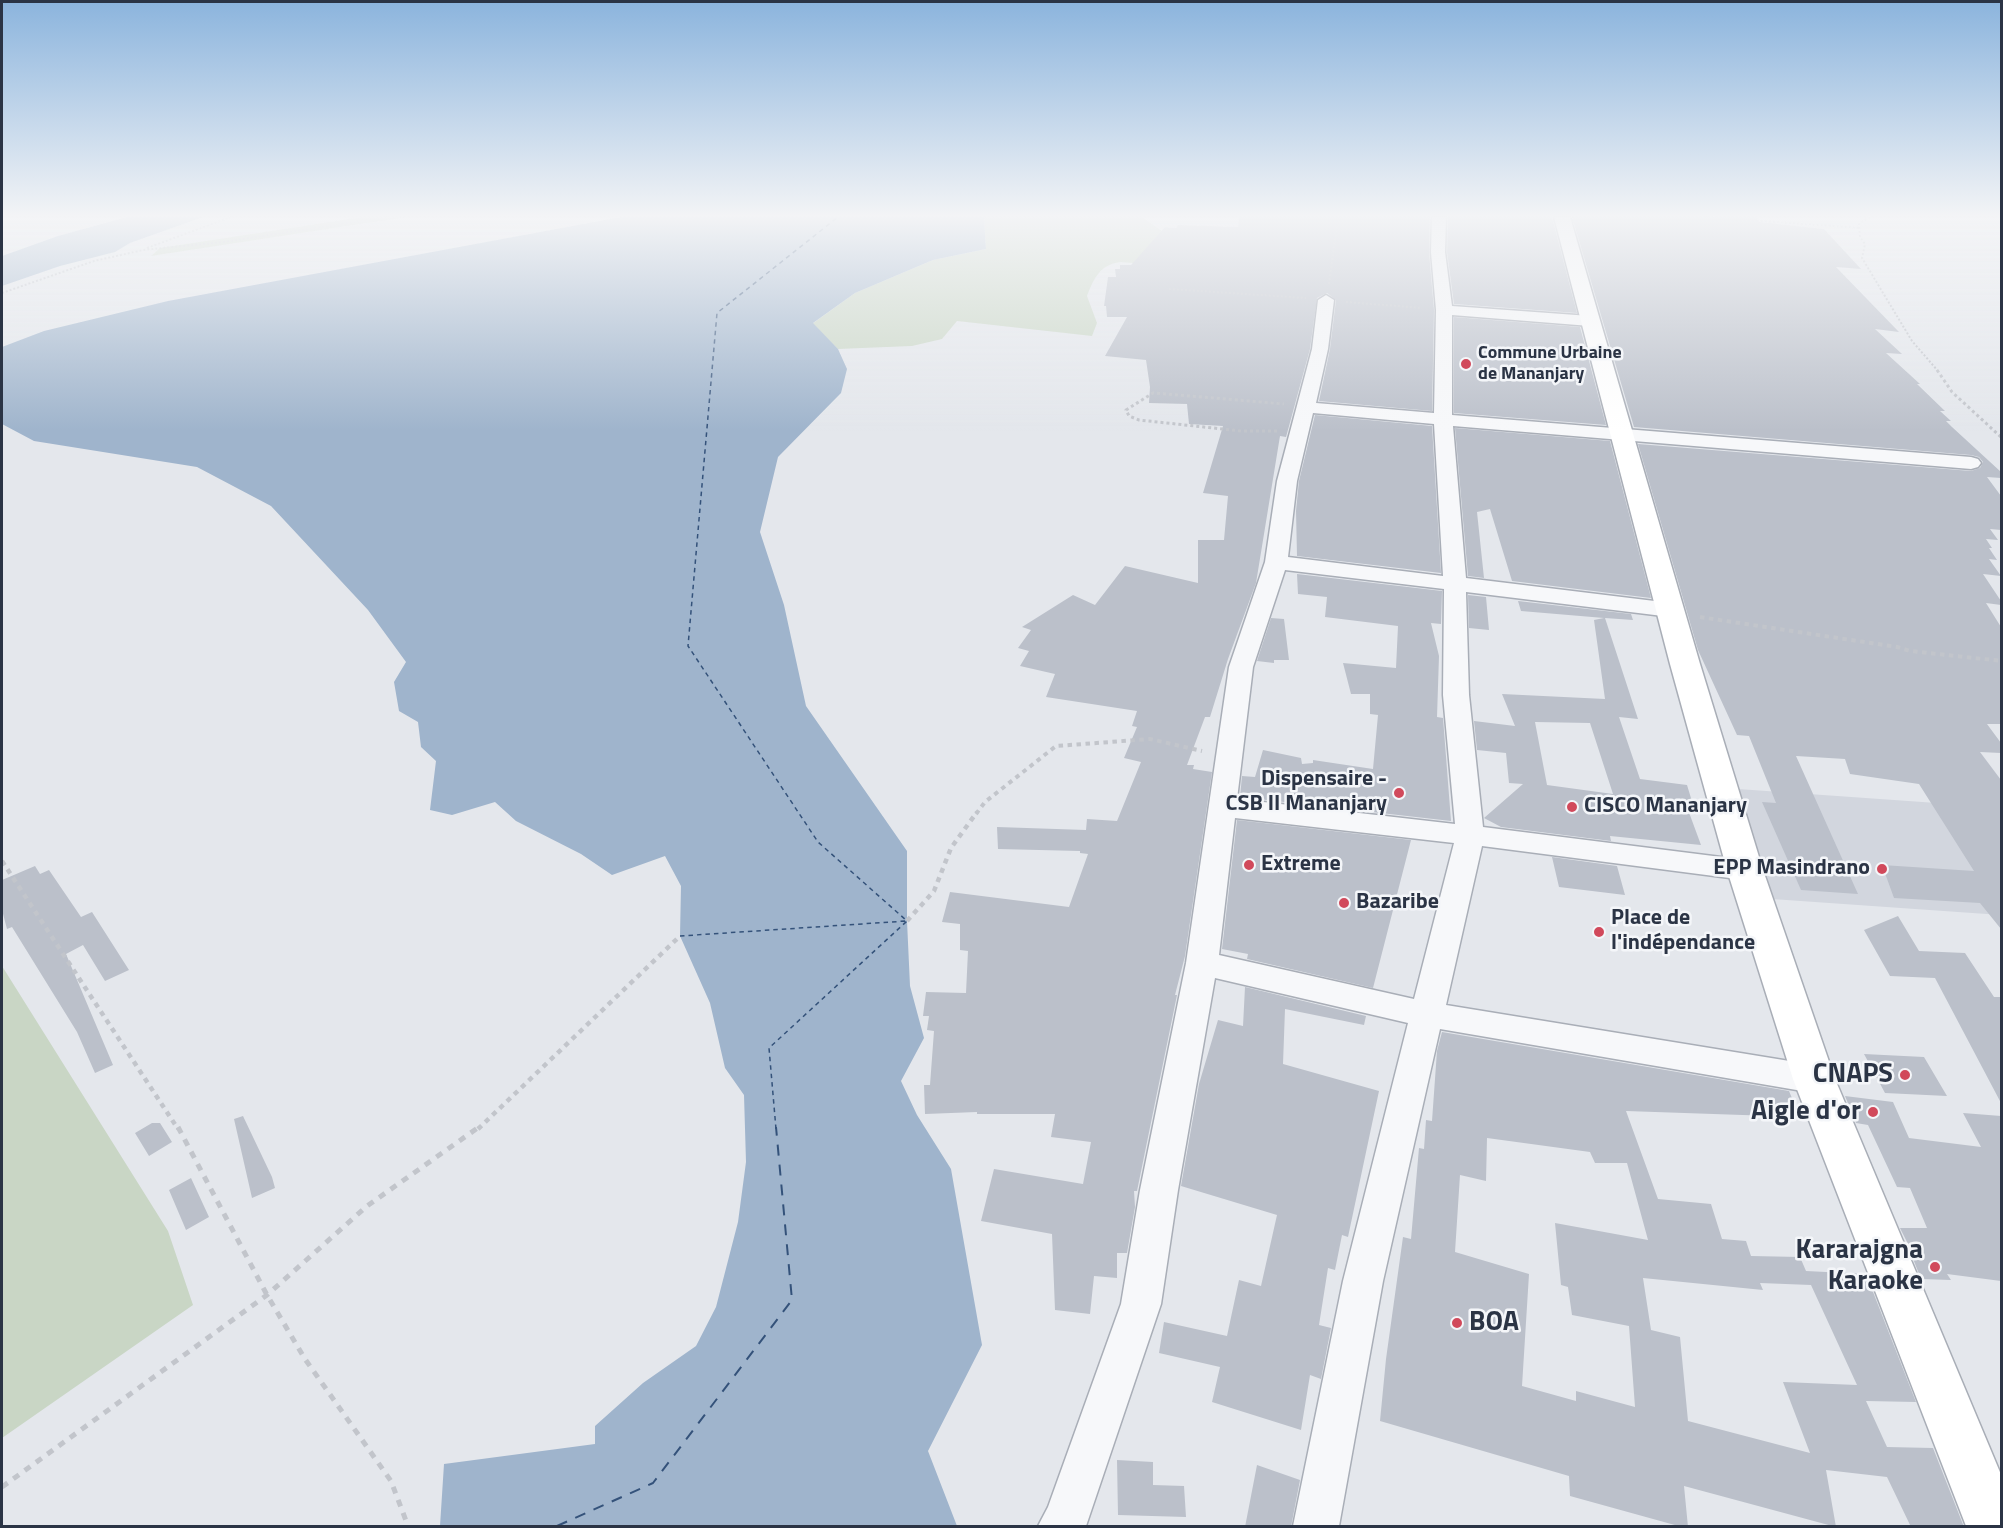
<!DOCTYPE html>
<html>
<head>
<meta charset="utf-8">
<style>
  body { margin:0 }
  #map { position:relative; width:2003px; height:1528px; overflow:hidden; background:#e4e7ec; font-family:"Titillium Web",sans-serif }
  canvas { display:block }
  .frame { position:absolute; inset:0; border:3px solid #2b3445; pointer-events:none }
</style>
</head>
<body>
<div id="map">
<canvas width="2003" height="1528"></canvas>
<div class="frame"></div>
</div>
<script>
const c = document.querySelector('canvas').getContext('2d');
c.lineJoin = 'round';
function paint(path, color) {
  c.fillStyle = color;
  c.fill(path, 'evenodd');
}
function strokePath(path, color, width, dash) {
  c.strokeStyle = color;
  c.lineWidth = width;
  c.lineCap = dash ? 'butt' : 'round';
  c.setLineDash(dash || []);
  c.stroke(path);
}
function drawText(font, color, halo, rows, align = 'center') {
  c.font = font + ' "Titillium Web",sans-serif';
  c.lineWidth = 5;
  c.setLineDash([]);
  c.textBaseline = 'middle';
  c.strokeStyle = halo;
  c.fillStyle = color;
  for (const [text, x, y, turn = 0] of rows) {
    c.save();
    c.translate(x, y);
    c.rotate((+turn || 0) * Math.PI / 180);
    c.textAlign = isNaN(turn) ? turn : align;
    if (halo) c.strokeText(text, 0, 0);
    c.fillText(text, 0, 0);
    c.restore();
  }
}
paint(new Path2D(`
  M1738,789L1979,806L2001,839V915L1772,899Z`), '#d2d6de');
paint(new Path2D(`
  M362,217H406L151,256L160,248Z
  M984,217H1142L1191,251L1199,268L1120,262C1100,265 1094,278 1087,296L1097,323L1092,336L957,321L942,339L912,346L838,349L812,324L855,293L933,260L986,249Z
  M2,966L168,1231L193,1305L2,1438Z`), '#c9d6c5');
paint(new Path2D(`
  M127,217H203L130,243L115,252L60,266L2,286V256L58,236Z
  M621,217H984L986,249L933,260L855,293L813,323L838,349L847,369L841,393L778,457L760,532L784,605L806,706L907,851V921L910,986L924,1038L901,1081L917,1115L951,1169L982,1345L928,1451L957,1526H440L444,1464L595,1444V1426L643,1383L696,1346L716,1307L738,1222L746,1162L744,1095L725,1068L710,1003L680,936L681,886L665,856L612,875L581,854L516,821L495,802L452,815L430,810L436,761L421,747L418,722L399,711L394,682L406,662L368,610L271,506L197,467L34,441L2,424V347L44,331L168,301Z`), '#9fb4cc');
strokePath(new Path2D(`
  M680,936L906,921
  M776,1129L769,1048L907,921L818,842L688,646L717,313L838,217`), '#34527a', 1.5, [4.5, 4]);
strokePath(new Path2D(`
  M557,1526L653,1483L792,1300L776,1127`), '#34527a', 2, [11, 9]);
paint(new Path2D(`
  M1239,217H1430L1429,252L1434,310L1432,411L1319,401L1330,349L1336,300L1327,293L1317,298L1310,349L1286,437L1280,436L1256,583L1228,659L1210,717H1205L1187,765H1194L1193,769L1212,772L1185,956L1175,995H1177L1137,1191H1134L1135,1207L1127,1253H1117V1278L1094,1276L1090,1314L1055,1310L1052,1234L981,1221L994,1169L1083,1184L1091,1142L1051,1137L1055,1114H977V1112L925,1114L924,1085H930L934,1031L927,1030L929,1016H923L926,992L966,993L968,951L960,950V924L942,922L950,892L1069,907L1088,854L1080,853V851L998,849L997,827L1086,830L1087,819L1117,821L1141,762L1124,758L1137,727L1132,726L1137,711L1046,697L1055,674L1020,666L1029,651L1018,648L1031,630L1022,627L1073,595L1095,605L1125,566L1198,583V540H1224L1228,496L1203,493L1223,426L1189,424L1187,404L1149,403L1150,387L1146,360L1105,356L1127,317H1107L1106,306H1104L1108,277H1116L1115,269H1120V265H1131L1165,227L1176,228L1178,225L1238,227Z
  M1448,217H1552L1577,313L1454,304L1447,252Z
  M1572,217H1756L1759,222L1824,229L1861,269L1836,267L1899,332L1875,329L1902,354L1886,353L1920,384H1917L1945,411H1940L1951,421H1946L1952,427L2001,472V478L1987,477L2001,496V530L1990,529L1998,540L1986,539L1992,548H1989L1997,560L1989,559L2001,576L1983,574L2001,601V605L1986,603L2001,627V724H1987L2001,743V753L1980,752L2001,780V929L1980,903L1894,898L1882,865L1974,871L1919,784L1850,774L1845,759L1796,756L1858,894L1801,890L1762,802L1776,803L1749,736L1737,735L1698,650L1638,444L1971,471L1980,468L1983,462L1979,457L1971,455L1634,427Z
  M1454,317L1580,327L1606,425L1454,413Z
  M1315,415L1432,426L1441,573L1297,556L1296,511L1299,481Z
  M1455,428L1610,441L1651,598L1512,581L1490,509L1477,512L1484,578L1468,576Z
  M1297,574L1442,591L1441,624L1431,623L1439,656L1437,717L1443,718L1451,821L1240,797L1242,776L1255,777L1263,750L1301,758L1302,764L1313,763V760L1373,769L1378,715L1370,714V694H1351L1343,663L1396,668L1398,626L1325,617L1327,597L1298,594Z
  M1468,595L1486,597L1489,630L1469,628Z
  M1518,601L1631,614L1633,620L1605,618L1638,719L1619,717L1640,779L1687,785L1694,808L1687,807L1701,845L1610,836L1611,841L1501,827L1484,818L1523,784L1509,783L1506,753L1477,750L1474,721L1515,726L1502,694L1605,699L1594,620L1604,618L1521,611ZM1535,722L1590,723L1613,794L1547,785Z
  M1271,618L1284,619L1289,660H1274V663L1257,661Z
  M1237,820L1411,840L1373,988L1247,959L1248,954L1222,949Z
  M1552,857L1617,866L1625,895L1559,887Z
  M35,866L40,874L49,870L81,917L92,912L129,970L105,981L83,945L66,954L113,1065L95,1073L77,1032L12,927L7,929L2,910V880Z
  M1898,916L1919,951L1965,953L1994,997H2001V1103L1935,978L1890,976L1864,930Z
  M1245,987L1366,1016L1364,1025L1285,1009L1283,1064L1379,1091L1348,1237L1342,1235L1335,1270L1328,1268L1319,1325L1331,1328L1321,1379L1310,1375L1301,1430L1212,1402L1220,1367L1159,1353L1164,1322L1227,1336L1239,1280L1261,1286L1277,1215L1181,1186L1199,1084L1218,1020L1243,1026Z
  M1442,1032L1789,1091L1799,1115L1771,1113L1772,1116L1626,1111L1658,1199L1711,1204L1722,1239L1746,1241L1751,1256L1800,1257L1806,1271L1866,1274L1916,1402L1866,1401L1887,1447L1933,1448L1964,1527H1911L1887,1477L1826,1470L1836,1527L1684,1486L1688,1527H1682L1570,1496L1569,1476L1380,1421L1386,1359L1403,1237L1411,1239L1419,1148L1424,1149L1426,1120L1432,1121L1437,1051ZM1487,1138L1590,1152L1595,1163H1627L1648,1240L1555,1223L1561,1285L1568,1287L1572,1315L1629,1326L1635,1407L1576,1391V1401L1522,1386L1529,1274L1455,1252L1460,1175L1486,1181ZM1643,1278L1763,1290L1760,1283L1811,1285L1857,1385L1783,1382L1810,1453L1688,1421L1680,1337L1651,1330Z
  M1864,1054L1924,1057L1947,1096L1885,1093Z
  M1845,1096L1893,1102L1909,1138L1981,1147L1963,1113L2001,1116V1281L1947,1274L1951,1280L1921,1279L1912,1256H1914L1900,1228H1927L1910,1188L1897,1187L1868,1125L1856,1123Z
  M243,1116L272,1177L275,1188L252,1198L234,1119Z
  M152,1123H160L172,1142L149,1156L135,1133Z
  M191,1178L209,1217L186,1230L169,1190Z
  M1117,1460L1153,1462V1485L1184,1486L1186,1517L1118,1515Z
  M1257,1465L1300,1480L1291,1527H1245Z`), '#bbc0ca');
const street = new Path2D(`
  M1432,217H1446L1445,252L1452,306L1590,316L1598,321L1590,326L1452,315V415L1971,457L1978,459L1981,463L1978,467L1971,469L1453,426L1466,578L1671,603L1679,605L1683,610L1679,615L1671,617L1466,592L1469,695L1483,827L1745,860L1755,863L1760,870L1755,877L1745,880L1482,846L1446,1005L1814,1065L1826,1069L1831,1079L1826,1089L1814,1093L1440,1029L1383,1281L1339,1526H1293L1343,1281L1408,1023L1215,978L1178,1190L1161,1304L1086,1526H1038L1048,1507L1121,1304L1140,1190L1186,963L1229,667L1265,562L1277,481L1312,349L1318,300L1326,295L1334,300L1328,349L1316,403L1434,413L1436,310L1431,252ZM1313,413L1434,424L1443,576L1288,557L1297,481ZM1285,570L1444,589L1443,695L1455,824L1237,799L1253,667ZM1235,818L1454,843L1414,999L1219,955Z`);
const secondary = new Path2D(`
  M1554,217H1570L1700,664L1763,870L1835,1079L2002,1477V1526H1966L1793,1079L1727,870L1670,664Z`);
strokePath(street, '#a9aeb7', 3);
strokePath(secondary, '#a9aeb7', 3);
strokePath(new Path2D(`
  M1705,217L1860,228
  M1870,217L1859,224L1860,237L1865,244L1862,258L1912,341L1938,371
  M147,248L231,217
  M1329,284L1338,217
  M1169,289L1306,298
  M2,293L94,261L143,250L223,242L387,217
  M1346,302L1422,308`), '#c2c5cb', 2, [2, 2]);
strokePath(new Path2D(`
  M1937,370L1952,392L2002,438
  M1277,431H1241L1139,420L1129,416L1126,410L1153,393L1284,404`), '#c2c5cb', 3, [3, 3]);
strokePath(new Path2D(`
  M1700,617L1897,647L1910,651L2002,661
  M976,814L985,802L1056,746L1150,739L1202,751`), '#c2c5cb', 4, [4.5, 4.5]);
strokePath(new Path2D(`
  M2,861L178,1129
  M907,921L934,891L951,848L977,812
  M478,1129L680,936`), '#c2c5cb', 4.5, [5, 5]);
strokePath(new Path2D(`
  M178,1127L267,1295L305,1359L391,1481L408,1526
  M2,1487L267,1295L367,1206L479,1127`), '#c2c5cb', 5, [7, 7]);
paint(street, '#f7f8fa');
paint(secondary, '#fff');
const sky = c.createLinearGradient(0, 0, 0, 431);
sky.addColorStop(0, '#8bb4dd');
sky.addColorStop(0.5, '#f3f4f6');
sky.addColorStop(1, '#f3f4f600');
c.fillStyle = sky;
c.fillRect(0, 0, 2003, 431);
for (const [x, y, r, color] of [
  [1466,364,6,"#d1495b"],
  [1399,793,6,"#d1495b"],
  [1572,807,6,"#d1495b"],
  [1249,865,6,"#d1495b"],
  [1882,869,6,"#d1495b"],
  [1344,903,6,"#d1495b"],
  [1599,932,6,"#d1495b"],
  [1905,1075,6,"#d1495b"],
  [1873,1112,6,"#d1495b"],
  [1935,1267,6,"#d1495b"],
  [1457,1323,6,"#d1495b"]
]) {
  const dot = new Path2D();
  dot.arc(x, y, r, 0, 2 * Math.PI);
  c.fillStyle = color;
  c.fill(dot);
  strokePath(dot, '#f4f6f9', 2);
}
drawText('bold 18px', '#2b3445', '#f4f6f9', [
  ["Commune Urbaine",1478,354],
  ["de Mananjary",1478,375]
], 'left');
drawText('bold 22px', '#2b3445', '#f4f6f9', [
  ["Dispensaire -",1387,780,"right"],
  ["CSB II Mananjary",1387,805,"right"],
  ["CISCO Mananjary",1584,807],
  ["Extreme",1261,865],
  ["EPP Masindrano",1870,869,"right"],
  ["Bazaribe",1356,903],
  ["Place de",1611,919],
  ["l'indépendance",1611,944]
], 'left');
drawText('bold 27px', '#2b3445', '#f4f6f9', [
  ["CNAPS",1893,1075],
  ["Aigle d'or",1861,1112],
  ["Kararajgna",1923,1251],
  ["Karaoke",1923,1282],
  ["BOA",1469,1323,"left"]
], 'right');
</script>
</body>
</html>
